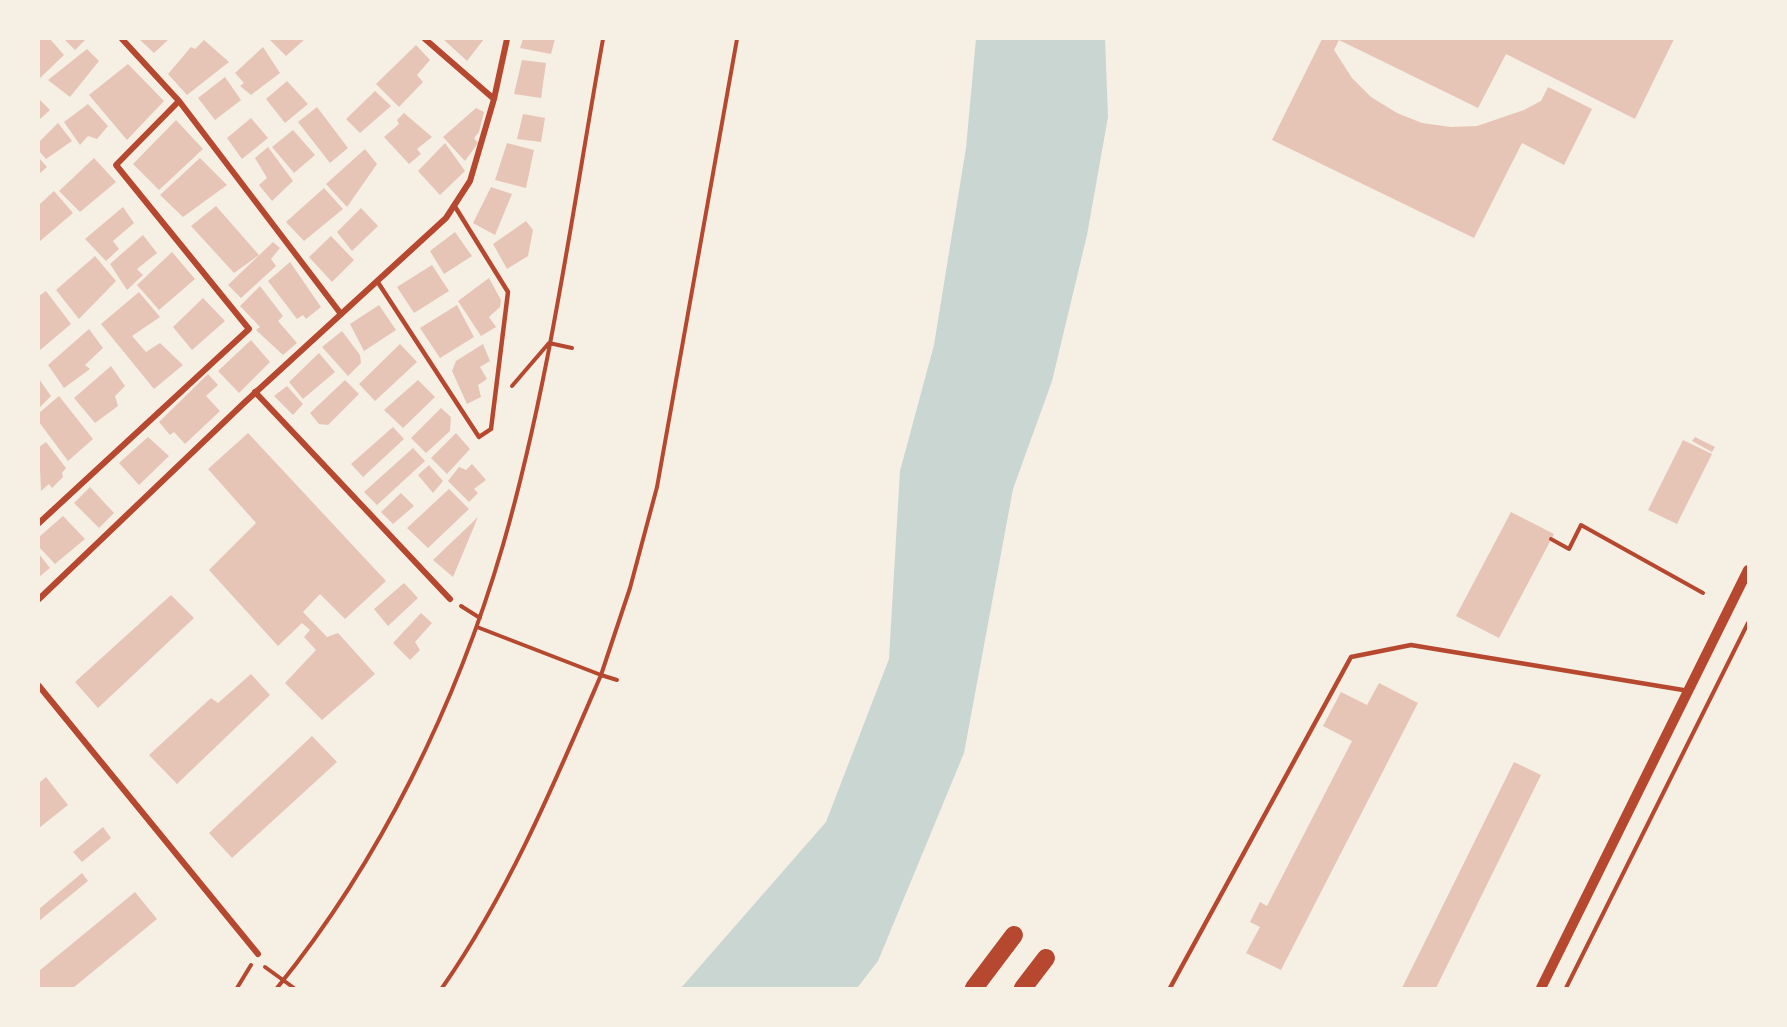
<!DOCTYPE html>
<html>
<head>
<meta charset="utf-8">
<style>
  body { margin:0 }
  #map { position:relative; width:1787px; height:1027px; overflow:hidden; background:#f6efe4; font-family:Roboto,sans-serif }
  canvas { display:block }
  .frame { position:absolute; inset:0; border:40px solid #f6efe4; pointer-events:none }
</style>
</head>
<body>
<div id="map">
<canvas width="1787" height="1027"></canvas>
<div class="frame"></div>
</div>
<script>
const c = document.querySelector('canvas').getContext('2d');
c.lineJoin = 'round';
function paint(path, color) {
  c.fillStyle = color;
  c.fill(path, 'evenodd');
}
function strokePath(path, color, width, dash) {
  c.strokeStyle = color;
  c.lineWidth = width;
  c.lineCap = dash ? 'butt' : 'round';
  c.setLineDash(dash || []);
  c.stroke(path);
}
paint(new Path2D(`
  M976,39H1105L1108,117L1087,235L1052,381L1013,489L964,753L878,961L857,988H681L826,822L889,659L900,471L934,345L966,148Z`), '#c9d6d2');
paint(new Path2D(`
  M39,39H50L64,55L39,79Z
  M64,39H86L75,50Z
  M139,39H169L154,53Z
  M269,39H305L286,56Z
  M443,39H484L467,61Z
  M523,39H555L551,54L520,48Z
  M1322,39H1674L1635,119L1506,54L1478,108L1339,40L1334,50L1352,78L1371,97L1397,113L1422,123L1451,127L1477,126L1524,110L1541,101L1548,87L1592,109L1564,165L1522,143L1474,238L1272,140Z
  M204,40L229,62L187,95L168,74L191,47L195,49Z
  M416,45L430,60L417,75L423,82L399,107L376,84Z
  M263,47L280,73L251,95L240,86L244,83L235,73Z
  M87,49L99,61L70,97L48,80Z
  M522,60L546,63L541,98L514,94Z
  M128,64L164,101L127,140L89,95Z
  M225,77L241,100L215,120L198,98Z
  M287,81L308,104L285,123L266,99Z
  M375,91L391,106L360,133L346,119Z
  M39,99L50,110L39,120Z
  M88,104L108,126L97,139L88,136L80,145L64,122Z
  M317,107L348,148L330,163L298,122Z
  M476,108L484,112L479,132L474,138L478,143L465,161L443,137Z
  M404,113L432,137L417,149L421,154L409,164L384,137L399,124L397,120Z
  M523,114L545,118L541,142L517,139Z
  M251,118L268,138L242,159L227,138Z
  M176,120L203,149L159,190L133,164Z
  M58,123L72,141L46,159L39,151V142Z
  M293,130L315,155L294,173L272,147Z
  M445,143L465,171L440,195L418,171Z
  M507,143L534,150L526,188L495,180Z
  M268,147L293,181L272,201L259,185L267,178L255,158Z
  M365,149L377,164L347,207L326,184Z
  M39,158L47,167L39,174Z
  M94,158L116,182L80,212L59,191Z
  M200,158L227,185L183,217L160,195Z
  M491,187L512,194L495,235L473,223Z
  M324,188L343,209L304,241L286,222Z
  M54,191L73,213L39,242V205Z
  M216,206L259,255L234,273L191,226Z
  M123,207L134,223L113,241L119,249L106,261L85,239Z
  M361,208L378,226L352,251L337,232Z
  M526,221L533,230L528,256L507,269L493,244Z
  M455,232L472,256L444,274L430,251Z
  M143,235L157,253L137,269L143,275L127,290L110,264Z
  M331,236L354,260L332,282L309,257Z
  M273,242L280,248L271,259L276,266L241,298L228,285Z
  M172,252L195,279L159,310L137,285Z
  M95,256L116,281L79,319L56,290Z
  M290,262L321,307L306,319L303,315L297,319L268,281Z
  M432,265L449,291L414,313L397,287Z
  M489,278L501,300L500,307L489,317L496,327L481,336L458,301Z
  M260,286L283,316L278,321L297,343L283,355L256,330L260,327L240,306Z
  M46,291L71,324L39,351V296Z
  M139,292L160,317L132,336L146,352L160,343L183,365L154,389L101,324Z
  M203,298L225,321L192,350L173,327Z
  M379,305L396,330L364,351L350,324Z
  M457,305L474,337L440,358L420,328Z
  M89,329L103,348L85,365L90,369L64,388L48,365Z
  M342,331L360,355L361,363L348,376L322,347Z
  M251,340L270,362L239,393L218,371Z
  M400,344L417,362L375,401L359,384Z
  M483,344L490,361L480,367L487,379L478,385L481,397L467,404L452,371L456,361Z
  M319,353L335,372L303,399L289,382Z
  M111,366L125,386L115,396L118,406L95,423L74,398Z
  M208,374L218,385L206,396L220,411L185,444L174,432L170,435L159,422Z
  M39,379L51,396L39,408Z
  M345,380L359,394L328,425L319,424L310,413Z
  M418,380L435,397L403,428L384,410Z
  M287,386L303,404L293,415L274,396Z
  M59,396L93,439L68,461L39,422V413Z
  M441,408L451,417L450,431L426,453L411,438Z
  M393,427L404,439L363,477L351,464Z
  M248,433L386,581L345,619L320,594L303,612L327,637L338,633L375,674L322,720L285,683L316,650L304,637L310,630L302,623L278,646L209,570L256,523L208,469Z
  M456,433L470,449L447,474L431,458Z
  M148,437L169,456L139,485L119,463Z
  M1695,437L1715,447L1712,452L1692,441Z
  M1683,440L1712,454L1677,524L1648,510Z
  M46,442L66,468L62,473L63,477L52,488L49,484L41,491L39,447Z
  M413,448L425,461L377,505L364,492Z
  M472,464L486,480L474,489L478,493L469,502L448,481L459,467L466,470Z
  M429,465L443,481L433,493L418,475Z
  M90,487L114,513L99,528L74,503Z
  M449,489L469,509L428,548L407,528Z
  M401,493L414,506L393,524L381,512Z
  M1511,512L1554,534L1499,638L1456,616Z
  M63,516L85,539L55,564L39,547V537Z
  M478,517L453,577L433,560Z
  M39,554L50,568L39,577Z
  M404,583L418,598L388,626L374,609Z
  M171,595L194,618L98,708L75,682Z
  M421,613L432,623L415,642L420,650L410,660L393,643Z
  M251,674L270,695L177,784L149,755L211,698L218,703Z
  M1379,683L1418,703L1281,970L1246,953L1260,927L1250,922L1260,902L1267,906L1352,741L1323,726L1341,692L1367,705Z
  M312,736L337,762L232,858L209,833Z
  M1514,762L1541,775L1436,988H1402Z
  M46,777L68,805L39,828V783Z
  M103,827L111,838L82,862L73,852Z
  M82,873L88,881L39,921V909Z
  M135,892L157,919L73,988H39V971Z`), '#e6c5b7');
strokePath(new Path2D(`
  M512,386L549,343L572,348
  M1551,539L1569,549L1581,525L1703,593
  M461,606L480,618
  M617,680L601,675L630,588L657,487L737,39
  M265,967L294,988
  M237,988L251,965
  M277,988C381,860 457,703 503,545C550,382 573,206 603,39
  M442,988C509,892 555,782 601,675L477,627
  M1566,988L1748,623`), '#b5482f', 4);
strokePath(new Path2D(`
  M377,281L479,437L491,429L508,292L454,205
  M1170,988L1351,657L1411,645L1689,691`), '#b5482f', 4.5);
strokePath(new Path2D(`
  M425,39L494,99
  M179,101L341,314
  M255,392L450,599
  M39,523L249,329L116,165L179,101L122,39
  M39,599L244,403L446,218L470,181L494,99L507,39
  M39,686L258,954`), '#b5482f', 6);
strokePath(new Path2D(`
  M1541,988L1748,570`), '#b5482f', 10);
strokePath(new Path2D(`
  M974,988L1014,935
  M1023,988L1046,958`), '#b5482f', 18);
</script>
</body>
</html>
